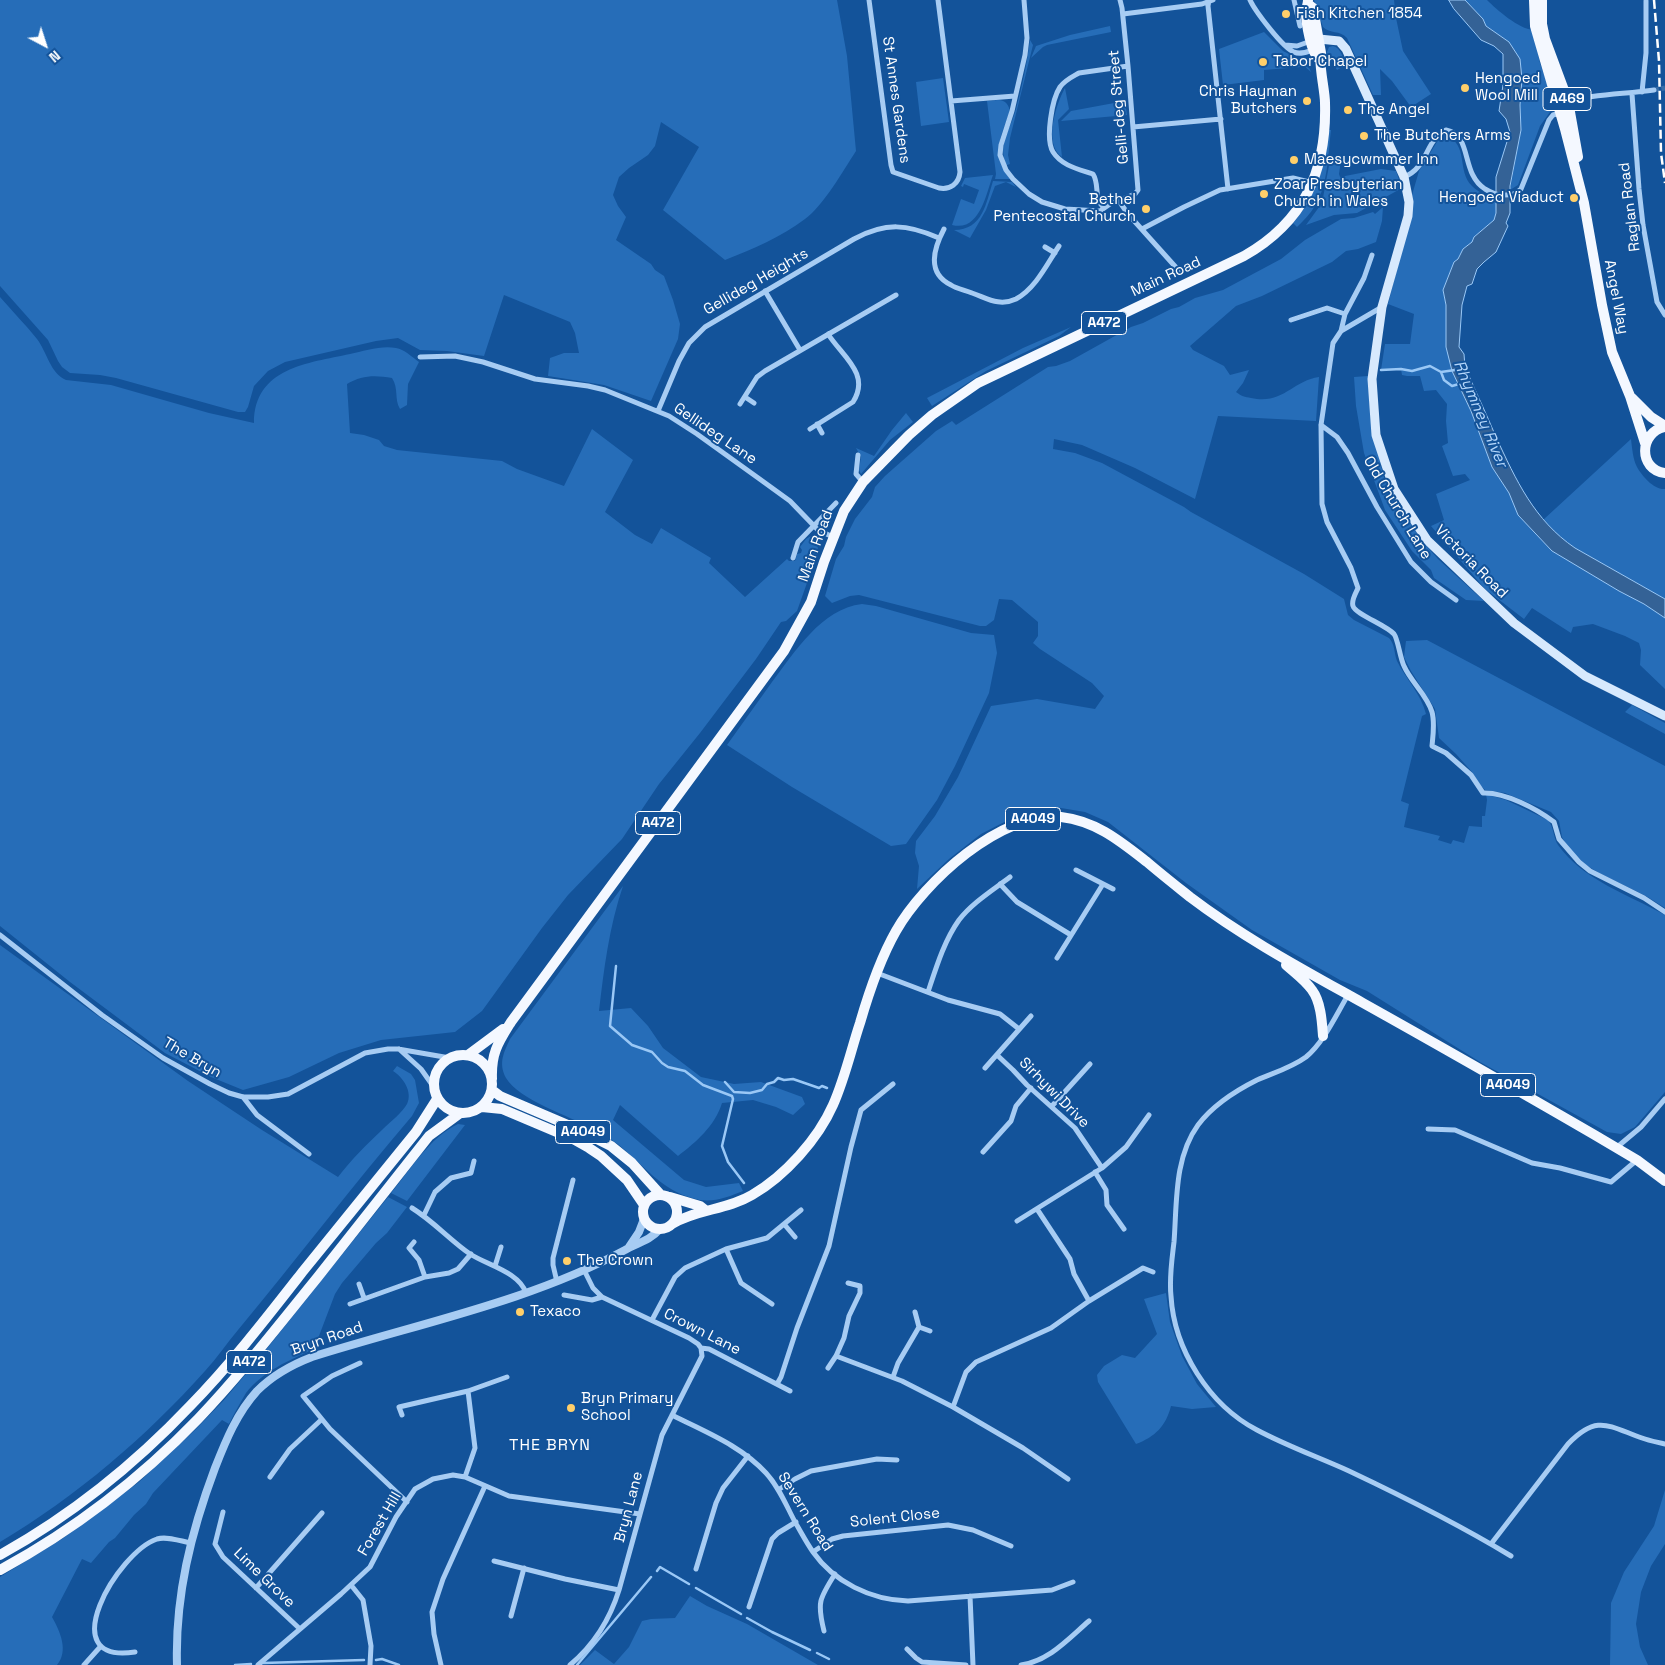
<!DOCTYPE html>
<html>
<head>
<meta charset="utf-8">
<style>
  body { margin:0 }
  #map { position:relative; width:1665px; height:1665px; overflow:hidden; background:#13539a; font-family:"Space Grotesk",sans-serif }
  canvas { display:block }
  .north { position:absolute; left:20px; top:20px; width:50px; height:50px; -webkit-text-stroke:4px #13539a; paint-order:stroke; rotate:140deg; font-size:14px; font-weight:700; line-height:20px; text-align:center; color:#fff }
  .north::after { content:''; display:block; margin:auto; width:18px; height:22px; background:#fff; clip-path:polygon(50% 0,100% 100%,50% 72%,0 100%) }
</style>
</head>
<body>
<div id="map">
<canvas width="1665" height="1665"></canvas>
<div class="north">N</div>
</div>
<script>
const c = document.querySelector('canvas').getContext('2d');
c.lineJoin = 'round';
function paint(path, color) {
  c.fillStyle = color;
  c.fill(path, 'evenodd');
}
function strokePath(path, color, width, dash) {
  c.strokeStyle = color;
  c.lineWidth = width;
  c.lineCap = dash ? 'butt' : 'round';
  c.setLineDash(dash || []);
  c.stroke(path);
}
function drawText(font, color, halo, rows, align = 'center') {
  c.font = font + ' "Space Grotesk",sans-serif';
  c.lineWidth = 4;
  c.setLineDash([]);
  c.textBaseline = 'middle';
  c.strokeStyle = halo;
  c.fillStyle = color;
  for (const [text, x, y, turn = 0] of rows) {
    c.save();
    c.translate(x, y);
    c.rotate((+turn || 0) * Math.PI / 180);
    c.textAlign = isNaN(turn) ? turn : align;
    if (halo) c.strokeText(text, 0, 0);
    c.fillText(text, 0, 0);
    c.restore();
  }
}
paint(new Path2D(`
  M0,0H837L847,56L856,151C843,171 824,205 805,219C781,237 753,249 725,260L663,210L699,147L661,122L655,146L648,155L629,168L619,177L613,195L618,206L626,217L616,240L651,264L655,270L664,276L673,300L680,324L678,339L651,401L604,385L548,376L550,358L564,353H579L575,333L570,322L504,295L484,356L447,351L420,350L398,338L376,341L285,362L268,371L254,386L248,407L245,412H238L116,378L100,375L70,373L62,367L58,361L48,340L0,286Z
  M1314,0H1394L1396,18L1403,51L1431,94L1411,107L1392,81L1380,69L1381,95H1373L1347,38C1340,30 1330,34 1323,27Z
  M1465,0H1487C1497,10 1519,29 1533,30L1540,63L1555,105L1540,126L1518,185L1510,190L1521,130L1520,105L1522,79L1509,42L1486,26L1483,19Z
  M1110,26L1111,32L1047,45L1043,47L1031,58L1036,46L1070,35Z
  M1264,32L1283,51L1307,63L1311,72L1304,66L1301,67L1264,70V80L1223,85L1219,49Z
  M1030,40L1033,45L1010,138L1008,155L1010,164L1007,165V169C997,141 1009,134 1016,109C1022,87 1027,63 1030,40Z
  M1333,46C1341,48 1343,58 1346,65L1337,70L1330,59L1327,60L1326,54L1329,47Z
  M943,78L949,122L921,126L916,82Z
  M1065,88L1069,109L1058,120L1062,157C1043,144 1056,104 1065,88Z
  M998,100C1006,100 1009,105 1010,112C1000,138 991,154 1010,179H995L996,174L987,101Z
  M1125,101L1127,115L1061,121L1071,111Z
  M1329,130H1331C1328,154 1328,185 1315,206C1310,214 1304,220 1297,227L1293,223C1316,196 1326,165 1329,130Z
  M1445,134C1470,146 1456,170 1472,186C1478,192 1488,197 1496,201V213L1494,220L1474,237L1472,242L1463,249L1458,259L1454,262L1443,290L1446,305V347L1458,385L1471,411L1492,467L1509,493L1518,515L1552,551L1619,591L1644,604L1665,618V689L1640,665L1641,650L1639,643L1625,636L1593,624L1573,627L1571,633L1532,608L1524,619L1485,589L1431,526L1444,520L1436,494L1470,480L1465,474L1453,476L1442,446L1448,443L1446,421L1447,404L1436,390L1424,391L1420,376H1407L1402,375L1401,369L1381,370L1385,344H1410L1414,314L1388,304L1411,214L1412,195L1419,171L1440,137Z
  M1331,155L1341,160L1339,174L1340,177L1381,169L1396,171L1402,188L1357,213L1334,215L1306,225L1322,203Z
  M993,175C986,194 980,232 952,225L961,199L974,204L979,190L964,184L963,187L961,186L965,178Z
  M993,181L1012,182L1016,187L1006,182L995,186L986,210L970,238L954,230C983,230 986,203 993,181Z
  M1383,207L1382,221L1376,242L1358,249L1346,251L1332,262L1262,296L1236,306L1190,346L1193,350L1224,366L1230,375L1249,370L1243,383L1236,392C1241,396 1245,397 1251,398C1283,405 1292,381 1319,377L1316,421L1218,416L1195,499L1135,468L1082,445L1054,439L1053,449L1075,453L1102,463L1184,507L1191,512L1304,574L1344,599L1348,615L1354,620L1389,638C1395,644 1394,653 1397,661C1406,679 1421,694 1426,714L1422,716L1401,801L1409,804L1404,827L1440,836L1438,840L1451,844L1453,840L1464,843L1469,826L1482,827V816H1485L1487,800L1486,794L1506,800L1548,820C1554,827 1553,837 1558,845C1583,880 1629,895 1665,915V1092L1635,1127L1621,1134L1607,1132L1480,1062L1367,991L1340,980L1252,930L1186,883L1108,822L1085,812L1055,807L1018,815L981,834L949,859L917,889L919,866L915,853L916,841L935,816L958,777L991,706L1037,699L1095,709L1104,696L1092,683L1040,649L1033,643L1038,636V622L1012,600L999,599L994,620L986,626H980L859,595L850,596L832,603L825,596L836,559L844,546L846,537L855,519L872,497L875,487L885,476L936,431L952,421L956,425L1048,367L1056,366L1070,361L1131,327L1143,323L1171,309L1179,307L1195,298L1223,290L1281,259L1305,240L1341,219L1354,218L1373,212L1375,214Z
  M0,297C12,311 25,324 37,339C47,352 50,373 66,380L111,385L209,413L254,423C254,368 308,363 350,354C364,351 382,345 396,348C404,349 412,357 419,362L408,384L407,405L400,409C394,399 399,389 392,378C375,375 362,375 347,384L350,433L364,435L379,440L384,446L397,450L502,461L517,469L564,486L592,429L633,460L605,512L635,535L652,544L661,528L711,558L709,563L745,597L787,559L789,561H795L797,554L801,553L802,550L800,547L806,539L811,536C817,539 818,546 818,552L797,611L786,621L781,622L756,659L700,733L659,784L622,839L568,895L542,928L482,1011L455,1032L381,1040L339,1053L289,1077L243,1090L211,1077L165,1053L70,982L0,926Z
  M1071,327L1059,336L986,371L932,406L927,398L1023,348Z
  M1368,376L1371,422L1384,478L1399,507L1423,542L1438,559L1484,601L1466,600L1434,578L1431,570L1412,551L1385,510L1364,453L1356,406L1354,377Z
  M906,413L913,422L890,440L861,474L859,470L861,457L856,448L874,456L892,430Z
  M1631,439C1632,447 1633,460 1637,467C1642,476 1654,490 1665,489V599L1575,548L1561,539L1543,520Z
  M862,604L876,606L971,633L994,635L997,653L989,693L955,766L937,800L906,844L891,846L792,787L727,745C742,724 757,703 772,682C795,652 821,609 862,604Z
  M1427,640L1665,766V908L1646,896L1599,873L1586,865L1568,848L1562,837L1559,821L1551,812L1505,793L1485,790L1481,786L1472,772L1456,754L1439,738L1435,709L1411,671L1404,657L1406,641Z
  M1632,705L1665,723V734L1625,712Z
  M623,886C609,927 604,969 599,1011L631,1008L648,1026L663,1048L701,1077L734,1084L761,1082L802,1097L805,1104L793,1115L776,1107L753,1100L722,1103C715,1126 696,1142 678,1156L620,1105L613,1120L684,1180L706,1187L739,1183L743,1191C726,1198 710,1204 692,1198C662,1190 642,1164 619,1145C611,1139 602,1134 593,1129C570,1116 519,1100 506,1078C498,1063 504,1052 510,1039Z
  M0,945L188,1081L262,1130L338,1177C351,1160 367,1144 383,1129C391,1121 402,1113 407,1104C413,1092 403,1077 393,1071L397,1066L411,1074L415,1080L419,1103L412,1116C352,1186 297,1259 238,1330C227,1343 217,1358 205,1371C146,1437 77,1496 0,1542Z
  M458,1124L465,1125L407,1201L391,1193C411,1169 429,1138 458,1124Z
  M388,1197L407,1207L387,1233L376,1243L342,1283L335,1294L314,1349C290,1360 263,1371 246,1393C240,1403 234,1414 229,1424L222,1420L153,1493L146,1504L134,1515L115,1538L109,1542L91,1563L82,1559L52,1617C60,1631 69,1651 57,1665H0V1577L62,1539L111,1503L139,1482L195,1430L224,1400L265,1351Z
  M1166,1293L1170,1322L1182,1356L1197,1384L1216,1407L1192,1409L1171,1406C1166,1426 1155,1437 1136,1444L1098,1382L1097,1375L1104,1366L1122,1355L1135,1358L1157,1334L1144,1299Z
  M1665,1490V1544L1651,1566L1641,1592L1636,1624L1640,1647L1648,1665H1610L1611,1603L1624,1572L1654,1526Z
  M690,1596L707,1606L747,1624L818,1665H580L595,1650L614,1664L629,1647L642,1621L651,1619L675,1618Z`), '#266db8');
const water = new Path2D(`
  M1449,0H1465L1483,19L1486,26L1509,42L1520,59L1522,79L1520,105L1521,130L1510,186V213L1506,223L1508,226L1496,252L1484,262L1477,269L1472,284L1467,286L1462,305L1459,347L1464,354L1465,367C1475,390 1486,413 1496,437C1516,480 1534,520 1575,548L1665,599V618L1644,604L1619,591L1552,551L1518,515L1509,493L1492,467L1471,411L1452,371L1446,347V305L1443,290L1454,262L1458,259L1463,249L1472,242L1474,237L1494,220L1496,213V177L1510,132L1506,119L1499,111L1503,85V54L1494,46L1481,40L1454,9Z`);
paint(water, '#346296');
strokePath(water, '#9ac8f6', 1);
strokePath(new Path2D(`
  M1381,370L1401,369L1412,371L1430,366L1441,372L1455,370
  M1441,372L1444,380L1452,386L1459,384
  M616,966L610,1026L632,1045L652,1052L662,1063L668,1067L685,1071L703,1085L732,1096L733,1099L722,1146L728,1162L744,1183
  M725,1082L734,1092L750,1093L762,1090L767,1084L774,1082L778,1078L784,1080L793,1079L819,1088L822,1086L827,1088
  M657,1571L660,1567L689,1584
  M696,1588L741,1614
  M747,1618L772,1632L810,1650
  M817,1653L829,1659
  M376,1660L382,1659L399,1665
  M263,1663L364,1660
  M235,1665L251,1664
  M577,1665L651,1577`), '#9ac8f6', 2.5);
strokePath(new Path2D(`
  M1654,90L1665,88`), '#366da9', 5, [5, 2.5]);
strokePath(new Path2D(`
  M869,0L891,165L893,172L939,188C950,190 959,184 960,172L938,0
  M1024,0L1027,38L1025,55L1012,111L1001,145L1000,155L1006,170L1013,179L1029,194L1042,202L1065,209L1100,211L1110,204L1135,194L1138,190L1128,66L1122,8L1120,0
  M1209,0L1208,6L1228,189
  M1250,0C1255,11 1283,48 1294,52C1300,55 1307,52 1313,50
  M1294,0L1300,26
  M1123,14L1202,4L1213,0
  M1285,45L1297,46L1311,41
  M1642,92L1646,53V1
  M1632,94L1639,189L1643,225L1657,302L1665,315
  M951,101L1015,96
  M1568,101C1596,94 1625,94 1654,90
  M1133,127L1221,119
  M1404,177C1429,167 1424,141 1446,130C1473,135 1460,173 1485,189C1490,192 1494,194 1500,195C1509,195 1514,196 1521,189L1549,120L1553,115L1560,113
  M1119,201L1128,214L1181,273
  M1104,208C1093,198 1100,185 1093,174C1078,169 1062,166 1053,152C1045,139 1052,99 1060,87C1065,80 1072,77 1079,73L1128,66
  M944,229C934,248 926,273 951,285C957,289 965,290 972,293C987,298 999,307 1016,299C1036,288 1047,264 1059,246
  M1142,229L1184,207L1220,190L1293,178L1313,183
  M1045,247L1055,253
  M765,291L800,350
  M1382,307L1341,331L1333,343L1321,425L1322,504L1327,522L1351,568L1358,588C1356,593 1351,600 1353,606C1355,614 1386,625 1394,634C1398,639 1400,658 1404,666C1411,682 1427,695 1432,712C1435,723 1433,735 1432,746L1446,753L1471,775L1483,793C1505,792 1537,809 1554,822L1559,839L1579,862L1590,871L1644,898L1665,912
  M1345,314L1364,278L1372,255
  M1291,320L1327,308L1345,314L1341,331
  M420,357L455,356L483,362L535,379L588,386L605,390L669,416L697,434L761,480L790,501L818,530L833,537
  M745,397L754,403
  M740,404L757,377L765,371L896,295
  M658,411L679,361L689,343L705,327L854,239C886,222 907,224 939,238
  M817,424L822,433
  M1321,425L1337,437L1348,453L1377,507L1411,562L1431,582L1456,600
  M810,429L853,402C871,374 842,356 828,334
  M858,455L856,474L863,482
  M793,558L798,542L836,503
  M1076,870L1113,889
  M1000,884L1017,902L1071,935
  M0,935L102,1015L163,1058L210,1084L229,1093L243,1097H268L288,1094L365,1053L388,1049H398L450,1058
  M1057,958L1103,884
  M877,973L948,1000L1000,1014L1019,1029
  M928,992C936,968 944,941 959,920C972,903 993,890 1010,877
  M1348,995C1336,1015 1324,1042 1306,1057C1291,1068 1273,1073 1257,1080C1235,1091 1213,1105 1198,1125C1174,1158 1177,1203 1174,1242C1172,1259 1169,1278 1171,1296C1174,1349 1209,1405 1257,1430C1287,1446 1318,1457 1349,1471C1404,1497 1458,1524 1511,1556
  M399,1049L421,1069L433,1086
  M997,1055L1013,1070L1027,1085L1075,1128L1102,1168L1017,1221
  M985,1068L1031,1016
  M243,1097L257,1115L309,1154
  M1052,1106L1090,1064
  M1428,1129L1455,1130L1532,1163L1560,1168L1611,1182L1637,1160
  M1616,1148L1641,1127L1665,1099
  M983,1152L1011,1121L1016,1106L1031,1088
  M1102,1168L1126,1147L1149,1115
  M1095,1172L1106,1190L1107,1205L1124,1229
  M412,1208C433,1221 450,1240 470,1254C487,1265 519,1272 526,1293
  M1037,1209L1070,1259L1074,1274L1089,1301
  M424,1215L435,1192L451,1178L471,1173L474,1161
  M784,1224L795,1237
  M414,1242L409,1248L419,1260L425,1277
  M726,1249L741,1283L772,1304
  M495,1266L501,1247
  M584,1270L593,1288L602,1297L689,1338L698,1344L701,1348L709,1349L790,1391
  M557,1282L553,1265V1258L573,1180
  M359,1284L364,1298
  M564,1295L592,1300L602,1297
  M350,1304L425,1277L449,1273L458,1269L471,1254
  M652,1320L675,1277L685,1268L726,1249L767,1238L801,1210
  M919,1327L930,1331
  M836,1356L844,1338L849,1316L860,1293V1286L848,1283
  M360,1363L332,1376L303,1396L330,1429L407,1502
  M828,1368L836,1356L902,1381L953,1407L966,1372L976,1362L1051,1328L1089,1301L1143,1268L1153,1272
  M893,1377L898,1363L919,1327L915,1312
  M777,1384L781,1377L797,1328L829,1246L851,1147L861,1110L893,1084
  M953,1407L1023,1448L1068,1479
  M402,1415L399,1407L468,1391L507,1377
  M672,1415C705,1432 740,1445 766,1473C779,1487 786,1505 795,1522C801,1532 806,1542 813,1552C834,1582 871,1600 908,1601L1052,1590L1073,1582
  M270,1477L290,1449L321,1420
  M465,1477L475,1448L468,1391
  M778,1490L795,1479L811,1471L877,1459L897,1460
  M223,1512L215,1544L223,1557L300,1629
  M1491,1544L1568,1444C1597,1414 1608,1426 1642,1438C1650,1441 1657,1442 1665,1444
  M813,1552L832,1539L843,1536L948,1525L973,1530L1011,1546
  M494,1561L565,1579L619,1590
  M696,1569L716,1503L723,1488L748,1456
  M351,1585L363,1600L371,1646L370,1665
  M256,1588L322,1513
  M970,1596L973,1665
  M749,1607L772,1539L778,1533L796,1522
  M511,1616L524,1568
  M824,1631C817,1603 819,1599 835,1574
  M907,1649L916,1658L922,1662L966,1665
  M135,1652C51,1665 118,1552 157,1539C167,1536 180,1541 191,1543
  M84,1665L101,1646
  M258,1665L341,1594L370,1567L396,1517L415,1489L433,1479L453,1475L465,1477L509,1496L640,1514
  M441,1665L434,1634L432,1612L443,1579L485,1486
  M570,1665C594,1645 610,1619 619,1590L662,1435L702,1356L701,1348
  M1021,1665C1049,1661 1068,1639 1089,1621`), '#a7ccf3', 5);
strokePath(new Path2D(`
  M629,1247L639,1232L644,1219
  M177,1665C175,1596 191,1532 215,1468C226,1440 237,1413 257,1391C273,1375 291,1365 312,1357C416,1324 529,1302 625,1250C639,1242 648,1242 660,1229`), '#a7ccf3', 8);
strokePath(new Path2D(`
  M1319,39L1339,41L1346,49L1404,177L1409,202L1408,216L1382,307L1372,379L1376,435L1394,489L1427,540L1514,623L1585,676L1665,716`), '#d7e9fd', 9);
strokePath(new Path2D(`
  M1308,0C1308,5 1306,7 1306,12C1306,23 1311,53 1319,59
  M1534,0L1535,26L1565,129L1584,203L1602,305L1612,352L1630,396L1645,443
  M1542,0V24L1545,39L1568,101L1578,157
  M1632,398L1651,417L1665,426
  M1665,427C1639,432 1638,470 1665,473
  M1286,965C1295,973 1305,980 1312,990C1321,1002 1322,1022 1323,1036
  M434 1084a29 29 0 1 1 58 0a29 29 0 1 1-58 0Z
  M468,1055L503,1029
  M492,1079C491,1053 498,1043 511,1022L784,651L811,602L824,562L844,511L863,482L909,435L932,415L978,383L1244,256C1304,222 1327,171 1325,103C1325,90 1318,63 1321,53L1313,8L1308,4
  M492,1090L500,1096L575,1128L611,1146L632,1163L661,1195
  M482,1107L502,1109L573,1139L589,1148L601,1156L627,1180L644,1205
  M643 1212a17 17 0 1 1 34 0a17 17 0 1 1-34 0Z
  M670,1197L700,1206L705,1210
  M672,1224C697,1209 727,1210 752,1195C785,1176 818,1139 833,1105C845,1078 851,1050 860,1023C869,992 880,959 896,931C924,882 1001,811 1061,817C1096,821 1120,841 1147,862C1161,874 1175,885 1190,897C1244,938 1304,970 1363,1003C1440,1046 1517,1090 1593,1134L1637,1160L1665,1181
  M0,1555C70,1516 135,1464 190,1406C231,1364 268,1316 304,1270C341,1224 379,1178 416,1132L437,1099
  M0,1570C72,1531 141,1478 198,1419C240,1375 278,1326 317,1278C354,1231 392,1183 429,1136L459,1114`), '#f4f8ff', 10);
strokePath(new Path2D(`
  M1654,0L1659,61L1661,153L1665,183`), '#fff', 2.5, [9, 4]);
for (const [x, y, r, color] of [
  [1286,14,5,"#ffcf6a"],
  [1263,62,5,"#ffcf6a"],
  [1465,88,5,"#ffcf6a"],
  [1307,101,5,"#ffcf6a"],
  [1348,110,5,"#ffcf6a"],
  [1364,136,5,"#ffcf6a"],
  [1294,160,5,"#ffcf6a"],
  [1264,194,5,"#ffcf6a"],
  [1574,198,5,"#ffcf6a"],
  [1146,209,5,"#ffcf6a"],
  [567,1261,5,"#ffcf6a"],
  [520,1312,5,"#ffcf6a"],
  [571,1408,5,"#ffcf6a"]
]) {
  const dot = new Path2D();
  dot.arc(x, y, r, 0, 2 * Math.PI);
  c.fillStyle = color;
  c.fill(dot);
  strokePath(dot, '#13539a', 2);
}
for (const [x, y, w] of [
  [1567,99,48],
  [1104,323,45],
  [1033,819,55],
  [658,823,45],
  [1508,1085,55],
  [583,1132,55],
  [249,1362,45]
]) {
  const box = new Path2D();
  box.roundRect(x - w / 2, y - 11.5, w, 23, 4);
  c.fillStyle = '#13539a';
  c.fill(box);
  strokePath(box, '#fff', 1);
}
drawText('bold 14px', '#fff', null, [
  ["A469",1567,99],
  ["A472",1104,323],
  ["A4049",1033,819],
  ["A472",658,823],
  ["A4049",1508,1085],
  ["A4049",583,1132],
  ["A472",249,1362]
]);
drawText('15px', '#fff', '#13539a', [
  ["Fish Kitchen 1854",1296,14],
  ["Tabor Chapel",1273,62],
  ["Hengoed",1475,79],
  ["Wool Mill",1475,96],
  ["Chris Hayman",1297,92,"right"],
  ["Butchers",1297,109,"right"],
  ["The Angel",1358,110],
  ["The Butchers Arms",1374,136],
  ["Maesycwmmer Inn",1304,160],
  ["Zoar Presbyterian",1274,185],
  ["Church in Wales",1274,202],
  ["Hengoed Viaduct",1564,198,"right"],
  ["Bethel",1136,200,"right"],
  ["Pentecostal Church",1136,217,"right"],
  ["The Crown",577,1261],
  ["Texaco",530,1312],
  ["Bryn Primary",581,1399],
  ["School",581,1416]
], 'left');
drawText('15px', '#fff', '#13539a', [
  ["St Annes Gardens",896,100,82],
  ["Gelli-deg Street",1119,107,-95],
  ["Raglan Road",1630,207,-97],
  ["Main Road",1166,277,-25],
  ["Gellideg Heights",756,282,-30],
  ["Angel Way",1616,297,79],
  ["Gellideg Lane",715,434,34],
  ["Old Church Lane",1397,508,59],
  ["Main Road",816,546,-70],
  ["Victoria Road",1471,562,45],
  ["The Bryn",192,1058,30],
  ["Sirhywi Drive",1054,1093,45],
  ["Crown Lane",702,1332,27],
  ["Bryn Road",327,1339,-19],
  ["Bryn Lane",629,1507,-75],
  ["Severn Road",805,1512,58],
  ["Solent Close",895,1518,-6],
  ["Forest Hill",380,1524,-60],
  ["Lime Grove",264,1578,44]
]);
drawText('italic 16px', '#b4d6fa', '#13539a', [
  ["Rhymney River",1480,414,67]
]);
c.letterSpacing = '1px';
drawText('16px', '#fff', '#13539a', [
  ["THE BRYN",550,1446]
]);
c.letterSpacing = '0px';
</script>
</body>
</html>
